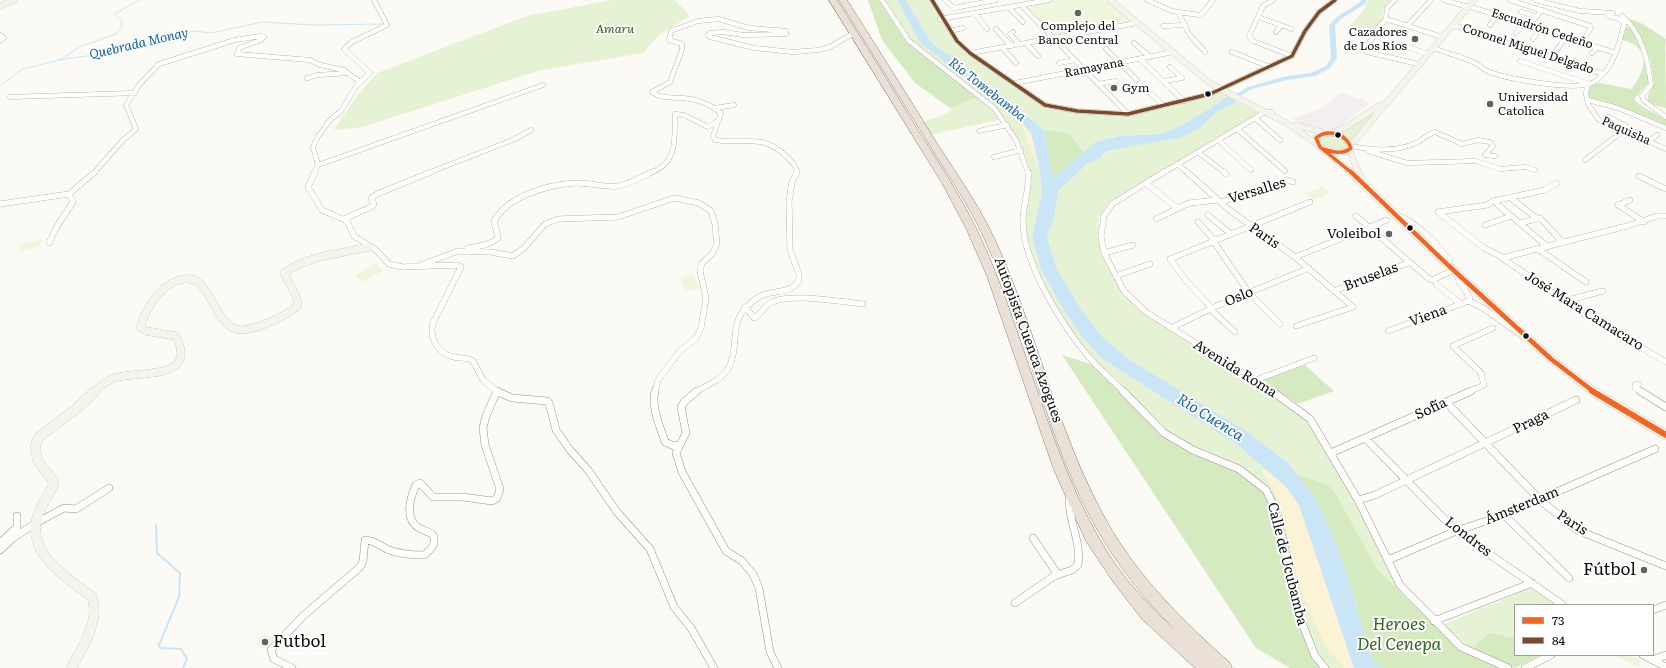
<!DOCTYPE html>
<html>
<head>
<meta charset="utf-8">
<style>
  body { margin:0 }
  #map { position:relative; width:1666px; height:668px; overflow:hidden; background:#fcfaf4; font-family:Literata,serif }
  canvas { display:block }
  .legend { position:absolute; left:1514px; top:604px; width:140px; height:52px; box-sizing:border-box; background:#fff; border:1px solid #9f9f9f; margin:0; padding:5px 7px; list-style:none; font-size:12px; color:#0f0f0f }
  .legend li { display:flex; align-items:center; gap:8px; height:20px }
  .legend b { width:20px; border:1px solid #9f9f9f }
</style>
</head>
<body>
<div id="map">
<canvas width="1666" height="668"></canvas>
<ul class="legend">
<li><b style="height:5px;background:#f26522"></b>73</li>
<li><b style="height:5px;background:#7a4b2a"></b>84</li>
</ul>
</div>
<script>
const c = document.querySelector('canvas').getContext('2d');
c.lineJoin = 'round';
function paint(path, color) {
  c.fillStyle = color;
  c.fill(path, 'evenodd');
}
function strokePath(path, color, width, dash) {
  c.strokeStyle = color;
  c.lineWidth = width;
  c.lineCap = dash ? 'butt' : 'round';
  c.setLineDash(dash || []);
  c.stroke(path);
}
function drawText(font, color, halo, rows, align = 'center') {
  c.font = font + ' Literata,serif';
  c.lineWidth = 4;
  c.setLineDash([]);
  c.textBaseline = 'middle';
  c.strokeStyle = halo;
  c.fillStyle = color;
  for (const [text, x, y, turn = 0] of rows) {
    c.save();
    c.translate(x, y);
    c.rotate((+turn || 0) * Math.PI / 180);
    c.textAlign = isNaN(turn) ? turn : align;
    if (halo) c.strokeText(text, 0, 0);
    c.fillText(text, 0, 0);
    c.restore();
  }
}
paint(new Path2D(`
  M1341,92L1370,103L1334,131L1320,132L1291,119L1320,109Z`), '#f4eef1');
paint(new Path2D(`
  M612,0H675L690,16L659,35L643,53L541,70L362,127L334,130L356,97L377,73L527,16Z
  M883,0H897L921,44L994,98L1018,118L1031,133L1039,165L1042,191L1032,237L1041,269L1063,309L1083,338L1102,359L1235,443L1274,477L1299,505L1354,668H1325L1302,628L1164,433L1115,383L1067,328L1032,265L1023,224L1027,167L1003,119L930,135L922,122L939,117L952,110L950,108L980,97L908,42Z
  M906,0H932L950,31L970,53L1051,108L1074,112L1133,114L1190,101L1220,92L1228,96L1185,124L1161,134L1119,136L1081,155L1053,179L1044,130L1003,96L931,42Z
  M1368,0H1391L1384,8L1382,21L1371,35L1348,28L1364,10Z
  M1237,102L1259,113L1108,203L1099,217L1098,236L1102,256L1121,291L1179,336L1295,410L1307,421L1358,500L1406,598L1461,647L1508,668H1382L1374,663L1352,589L1334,539L1318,503L1298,475L1287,462L1248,432L1132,361L1105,340L1078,305L1056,267L1047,236C1049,230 1053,224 1054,218C1056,211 1055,197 1058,191C1064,177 1102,154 1115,149L1199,129L1220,109Z
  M1375,111L1351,141L1337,134Z
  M1332,136L1343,140L1348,147L1347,149H1328L1321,145L1322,138Z
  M1531,588L1557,605H1515L1516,668L1472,649L1442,625Z`), '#e5f2d4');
paint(new Path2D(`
  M868,0H883L908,42L980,97L950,108L915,83L882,40Z
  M1625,17L1643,24L1666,39L1665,47L1666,108L1653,105L1648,101V95L1654,83L1650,59L1639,34Z
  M1626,27L1630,28L1639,42L1648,79V84L1634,99L1637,103L1666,120V128L1606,102L1589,98L1588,88L1595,82L1631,89C1647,71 1651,46 1622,40Z
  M1044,130L1068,133L1084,152L1053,179Z
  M1062,355L1094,365L1163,433L1238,470L1264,490L1271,504L1281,540L1292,606L1312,656L1321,668H1290L1256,648Z
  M1305,365L1334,391L1298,404L1262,380Z
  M1298,475L1328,485L1335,493L1377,569L1406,598L1461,647L1508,668H1384L1374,663L1365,641L1352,589L1334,539L1318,503Z
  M1490,633L1515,638V655H1541L1515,668L1472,649Z`), '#d6eac2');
paint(new Path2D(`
  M1018,118L1025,126L1036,133L1039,165L1034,158Z
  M1265,469L1286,487L1299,505L1354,668H1345L1326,647L1301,592L1280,504L1275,492L1263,473V470Z`), '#fbf3d6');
paint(new Path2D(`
  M1055,0H1107L1132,21L1055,35L1026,5Z
  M1323,187L1331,193L1312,200L1304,193Z
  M42,239L40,247L18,251L21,244Z
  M376,263L384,271L362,282L355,275Z
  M693,274L699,288L685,291L680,278Z
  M265,633L275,640L265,650L255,643Z
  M1615,655H1631L1641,660L1639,668Z`), '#eff6de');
paint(new Path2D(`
  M897,0H906L931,42L1003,96L1044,130L1053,179L1094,143L1119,136L1161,134L1185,124L1228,96L1237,102L1219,110L1199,129L1179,138L1115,149L1104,153L1101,157L1087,164L1058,191L1054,219L1047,236L1056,267L1078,305L1105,340L1132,361L1248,432L1287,462L1298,475L1318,503L1334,539L1352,589L1365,641L1374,663L1384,668H1354L1299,505L1286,487L1235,443L1102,359L1083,338L1063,309L1041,269L1032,237L1042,191L1039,165L1031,133L1018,118L994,98L921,44Z`), '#cae6f6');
strokePath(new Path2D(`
  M58,60L108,53L194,31L211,33L262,22L313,25L383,24
  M0,86L22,69L60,60L79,47L116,34L121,27L122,21L114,14L140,0`), '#cae6f6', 1);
strokePath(new Path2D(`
  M156,525L157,553L180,573L179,597L159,645L160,648L181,649L187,659L183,668`), '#cae6f6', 2);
paint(new Path2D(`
  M1361,0H1367L1365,4L1341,19L1335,25L1337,58L1330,68L1315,76L1287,80L1252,89L1223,106H1219V104L1248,87L1287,76L1311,73L1326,66L1331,58L1329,25L1337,17L1360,2Z`), '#cae6f6');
const streetFar2 = new Path2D(`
  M882,0L909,41L994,108L1016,140L1028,173
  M932,0L957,41L970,53L1045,105L1077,111L1128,114L1210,94L1292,56L1305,31L1319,12L1335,0
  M945,0L954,8L996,0
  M1147,0L1172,11L1199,15L1202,14L1213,0
  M1273,0L1263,6L1249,36L1253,41L1292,56
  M1444,0L1468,7
  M1510,0L1590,26L1591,28L1582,42
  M1535,0L1580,11L1613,13
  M1021,5L1128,114
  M1468,6L1616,53
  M1008,7L1023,22
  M1178,12L1189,34L1205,52
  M1521,12L1536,16
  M974,13L987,29
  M1622,16C1642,33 1648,60 1651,85L1642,96L1644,101L1666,117
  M1258,17L1292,29
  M940,19L1049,0
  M1386,19L1372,35L1428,54
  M1386,19L1442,37
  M1386,19L1387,8L1395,0
  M1453,25L1603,74
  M1490,25L1497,15
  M1529,25L1542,10
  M1163,26L1185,25
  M1407,26L1431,0
  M996,29L1011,46
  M950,31L963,28
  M1013,32L1010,34L1019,44
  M1276,32L1281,25
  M1516,33L1524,23
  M0,35L4,38L0,41
  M1374,36L1364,50L1367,52L1418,64
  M1533,39L1540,28
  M1026,43L1038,56
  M1134,43L1150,57
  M1002,47L1016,63
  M1433,48C1446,53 1461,56 1473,62C1480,65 1485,71 1492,73C1511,79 1577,92 1594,82C1613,70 1619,45 1624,24L1620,19L1608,16
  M1106,49L1137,80
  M1556,51L1566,37
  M1232,52L1270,67
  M970,53L1137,23
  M1592,53L1598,47
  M1140,59L1184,101
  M1520,61L1589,84
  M1059,63L1075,60
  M307,78L318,75L347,73
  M1164,81L1182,78L1170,67
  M1015,83L1173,52
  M1098,84L1116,81
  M1587,86L1586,94L1588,104L1599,120L1666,149
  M1148,91L1164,106
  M10,97L135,93
  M1588,100L1618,108L1666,128
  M715,108L734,105
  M1608,117L1625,125
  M1255,118L1280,140
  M1237,129L1285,171
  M979,131L1007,125
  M1218,140L1251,170
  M1649,141L1657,135
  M1351,146C1371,150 1397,152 1416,143C1423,140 1427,134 1435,132L1462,144L1478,140L1490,142L1493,146L1485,155L1495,156
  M1368,151L1407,163L1476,161L1500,169L1526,167L1535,170
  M1198,152L1225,173
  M994,157L1021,150
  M1585,160L1623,131
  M1177,164L1188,173
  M318,165L543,85
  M94,173L122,141L136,129L126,105L139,85L159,64L235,40L261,36L264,37L261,40L239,48L237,54L310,60L320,65L344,70L360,82
  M314,173L318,165L313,147L317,138L330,120L341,111L357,85L370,73L344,49L352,42L387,25L374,0
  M428,173L515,139L531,130
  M650,173C679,162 674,140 675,114L684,115L708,127L719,120
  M797,173C796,166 793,163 788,158C763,132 745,145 715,140L713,136L721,113C710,104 697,99 683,98C672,97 661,99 652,92L670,82L682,50V44L669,40L671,31L698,21L719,19L749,28L786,31V34L743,35L724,32L710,33L708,35L710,37L754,48L793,52L819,50L830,47L854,33
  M1163,173L1265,112H1272`);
const streetFar1 = new Path2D(`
  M315,172L308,187L322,210L347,221L354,236L376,250L389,264L403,267L457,265L461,267L433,323C429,338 438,354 454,357C461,359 467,357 473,361L483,380L498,392
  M1028,172C1030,190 1022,207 1023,224C1025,266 1061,323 1087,355C1098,368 1112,380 1124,392
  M1164,172L1112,204L1104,216L1101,236L1104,253L1124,291L1146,312L1274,392
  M1187,172L1228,209L1295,257L1353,307L1296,326
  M1224,172L1226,174
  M1639,176L1666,189
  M1147,184L1177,208
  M1513,200L1538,219
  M1221,202L1288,180L1293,182
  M0,204L69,194
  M1497,204L1548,247
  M1618,205L1644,222
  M1618,205L1630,200
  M1208,215L1231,234
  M1398,215C1420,225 1435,242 1450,261L1449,266
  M1356,216L1428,278L1432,280L1454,270
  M1666,216H1657L1627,226L1502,258L1587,316L1666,362
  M344,219L373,206L374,204L371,198L377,194L431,172
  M1156,219L1189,203L1218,200
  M1542,220L1563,243
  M1198,222L1215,241
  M1520,223L1540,218
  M1485,225L1511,216
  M1214,242L1249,293L1280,324
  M49,243L56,228L73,202L69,194L95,172
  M468,248C479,246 489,246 498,238L494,221C508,196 547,185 575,183C589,182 604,188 618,186C629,184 642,177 652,172
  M1538,249L1586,282
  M1104,253L1133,245
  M1295,257L1387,220
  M1502,257L1484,248L1438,212L1487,205L1493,201L1545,190L1557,183
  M421,265L458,251L490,252L513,256L524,248L545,224L558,219L618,217L674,198L699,203L711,211L715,224L717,244L712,254L702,263L700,271L706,298L701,328L696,338L680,351L658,380L655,392
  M1456,275L1470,298L1469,301
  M1116,276L1150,264
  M1436,284L1461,304
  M1334,291L1408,263
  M1564,301L1603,291
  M745,307L754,318C761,315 763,307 770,303C789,292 841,302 863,304
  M1212,308L1187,282L1170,259L1310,202
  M1210,309L1235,332
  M1171,328L1212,308L1309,268
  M1388,331L1469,301L1483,308L1524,337
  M1256,380L1314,358
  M1639,384L1635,385V388L1642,392
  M695,392C706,386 721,380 728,369C739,351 730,326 744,310C750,303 758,296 766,294C780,290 791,293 799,280V274L790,250L789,201L792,182L797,172
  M1468,392L1484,385L1481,373L1453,346L1493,328`);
const street = new Path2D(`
  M496,391L512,398L547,401L549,403L556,430L570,450L588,470L617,512L650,549L674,607L691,628L714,668
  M655,391C651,408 660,426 665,442L674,446L679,445
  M697,391L684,402L681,407L686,433L676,453L682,472L726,551L742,561L753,574L759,588L770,652L778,668
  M1123,391L1164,433L1193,450L1239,469L1266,490L1273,504L1283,540L1295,605L1315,656L1325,668
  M1272,391L1310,419L1358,500L1400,585L1461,647L1508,668
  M1640,391L1666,407
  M1446,402L1540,500L1577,530L1666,566
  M1366,439L1456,531L1563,605
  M1331,453L1471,391
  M1358,500L1375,495L1576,400
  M1504,515L1569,578
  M1033,538L1058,575
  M0,543L17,527V516
  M0,550L13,538L36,523L64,508L76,509L109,488
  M1388,560L1456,531L1504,515L1655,449
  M1015,603L1054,576L1072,570L1078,565C1082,540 1066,518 1070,494
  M1653,610L1666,605
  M1434,621L1532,583
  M1643,655L1666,667
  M1652,660L1666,655
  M292,668L274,659L271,650L303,616L360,567L363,561L365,540C374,540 380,546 389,550C400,554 412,555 424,555C431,550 437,544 433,535C429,531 424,531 419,528C404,519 410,498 416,485L420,483L433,497H463L492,501L497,498L500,489L485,445L483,428L486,416L497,391
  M1525,668L1551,655`);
const secondaryFar2 = new Path2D(`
  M1110,0L1211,84L1290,125L1318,145
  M0,6L15,0
  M1297,125L1324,133
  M1330,134L1346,127L1382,104
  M1351,145L1474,0
  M1323,149C1333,152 1342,155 1351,148C1346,134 1328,128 1316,138L1320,147L1352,173
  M1350,150L1358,173`);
const secondaryFar1 = new Path2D(`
  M1351,172L1449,266L1551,359L1594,392
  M1358,172L1360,178
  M94,392C100,387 106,381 114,378C137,370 199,382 176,336L146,331L140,327C146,310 156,292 172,283C212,263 208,319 236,329C250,334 287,315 298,306L297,298L284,273C309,255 340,254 369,247`);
const secondary = new Path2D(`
  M1592,391L1666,435
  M71,668C83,647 100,622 92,597C68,578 27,555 37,518C40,506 50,495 54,482L38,461L35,449L36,443L39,437L76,409L95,391`);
const highway = new Path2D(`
  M829,0H837C864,43 891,86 917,129C938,161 959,194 976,228C1023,326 1043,435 1095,531C1114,568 1143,601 1174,629C1144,599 1118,566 1097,529C1046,439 1028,335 985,240C970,206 948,175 929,144C899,96 869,48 839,0H847C877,48 908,96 938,145C958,176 980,207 996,242C1037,332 1057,432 1106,520C1137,576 1183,621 1230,663L1232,668H1195L1142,619L1114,583L1086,541L1054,470L987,276L966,228L942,183Z`);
strokePath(streetFar2, '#969592', 5);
strokePath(streetFar1, '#969592', 6);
strokePath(street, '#969592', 8);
strokePath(secondaryFar2, '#8c8b89', 6);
strokePath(secondaryFar1, '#8c8b89', 8);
strokePath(secondary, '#8c8b89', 10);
strokePath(highway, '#83827f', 1);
strokePath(streetFar2, '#fffefd', 4.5);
strokePath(streetFar1, '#fffefd', 5.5);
strokePath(street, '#fffefd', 7);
strokePath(secondaryFar2, '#f5f4eb', 6);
strokePath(secondaryFar1, '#f5f4eb', 8);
strokePath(secondary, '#f5f4eb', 10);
paint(highway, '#eae0d5');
strokePath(new Path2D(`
  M1323,149C1333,152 1342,155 1351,148C1346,134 1328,128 1316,138L1320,147L1352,173`), '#f26522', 3.5);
strokePath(new Path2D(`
  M1351,172L1449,266L1551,359L1594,392`), '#f26522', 4.5);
strokePath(new Path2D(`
  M1592,391L1666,435`), '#f26522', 6);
strokePath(new Path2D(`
  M932,0L957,41L970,53L1045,105L1077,111L1128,114L1210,94L1292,56L1305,31L1319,12L1335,0`), '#7a4b2a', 3.5);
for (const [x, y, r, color] of [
  [1078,13,4,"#62615f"],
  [1415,39,4,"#62615f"],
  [1114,88,4,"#62615f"],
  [1208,94,3.5,"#0f0f0f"],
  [1490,104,4,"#62615f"],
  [1338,135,3.5,"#0f0f0f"],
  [1410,228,3.5,"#0f0f0f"],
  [1389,234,4,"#62615f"],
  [1526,336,3.5,"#0f0f0f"],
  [1644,570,4,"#62615f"],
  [265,642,4,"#62615f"]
]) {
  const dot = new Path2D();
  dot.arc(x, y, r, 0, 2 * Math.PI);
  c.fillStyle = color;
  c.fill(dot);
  strokePath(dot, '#fff', 1.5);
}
drawText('12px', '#0f0f0f', '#fff', [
  ["Complejo del",1078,26,"center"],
  ["Banco Central",1078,40,"center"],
  ["Cazadores",1407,32,"right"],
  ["de Los Ríos",1407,46,"right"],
  ["Gym",1122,88],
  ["Universidad",1498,97],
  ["Catolica",1498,111]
], 'left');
drawText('italic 12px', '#2d691d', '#fff', [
  ["Amaru",615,29]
]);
drawText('12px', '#0f0f0f', '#fff', [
  ["Escuadrón Cedeño",1542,29,18],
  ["Coronel Miguel Delgado",1528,49,18],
  ["Ramayana",1094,68,-11],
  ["Paquisha",1626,131,24]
]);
drawText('italic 13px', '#1565a4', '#fff', [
  ["Quebrada Monay",139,44,-13],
  ["Río Tomebamba",987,90,38]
]);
drawText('14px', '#0f0f0f', '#fff', [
  ["Versalles",1257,191,-17],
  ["Paris",1264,236,35],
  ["Bruselas",1371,277,-21],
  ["Oslo",1239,297,-23],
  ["José Mara Camacaro",1584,311,32],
  ["Viena",1428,316,-20],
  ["Autopista Cuenca Azogues",1028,340,70],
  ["Avenida Roma",1235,369,32],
  ["Sofía",1431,409,-25],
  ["Praga",1531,422,-26],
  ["Ámsterdam",1522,506,-22],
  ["Paris",1572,523,33],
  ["Londres",1468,537,38],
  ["Calle de Ucubamba",1287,564,76]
]);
drawText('14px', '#0f0f0f', '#fff', [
  ["Voleibol",1381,234]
], 'right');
drawText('italic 15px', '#1565a4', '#fff', [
  ["Río Cuenca",1210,418,32]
]);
drawText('17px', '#0f0f0f', '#fff', [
  ["Fútbol",1636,570],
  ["Futbol",273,642,"left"]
], 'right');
drawText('italic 17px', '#2d691d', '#fff', [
  ["Heroes",1399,625],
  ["Del Cenepa",1399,645]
]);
</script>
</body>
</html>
